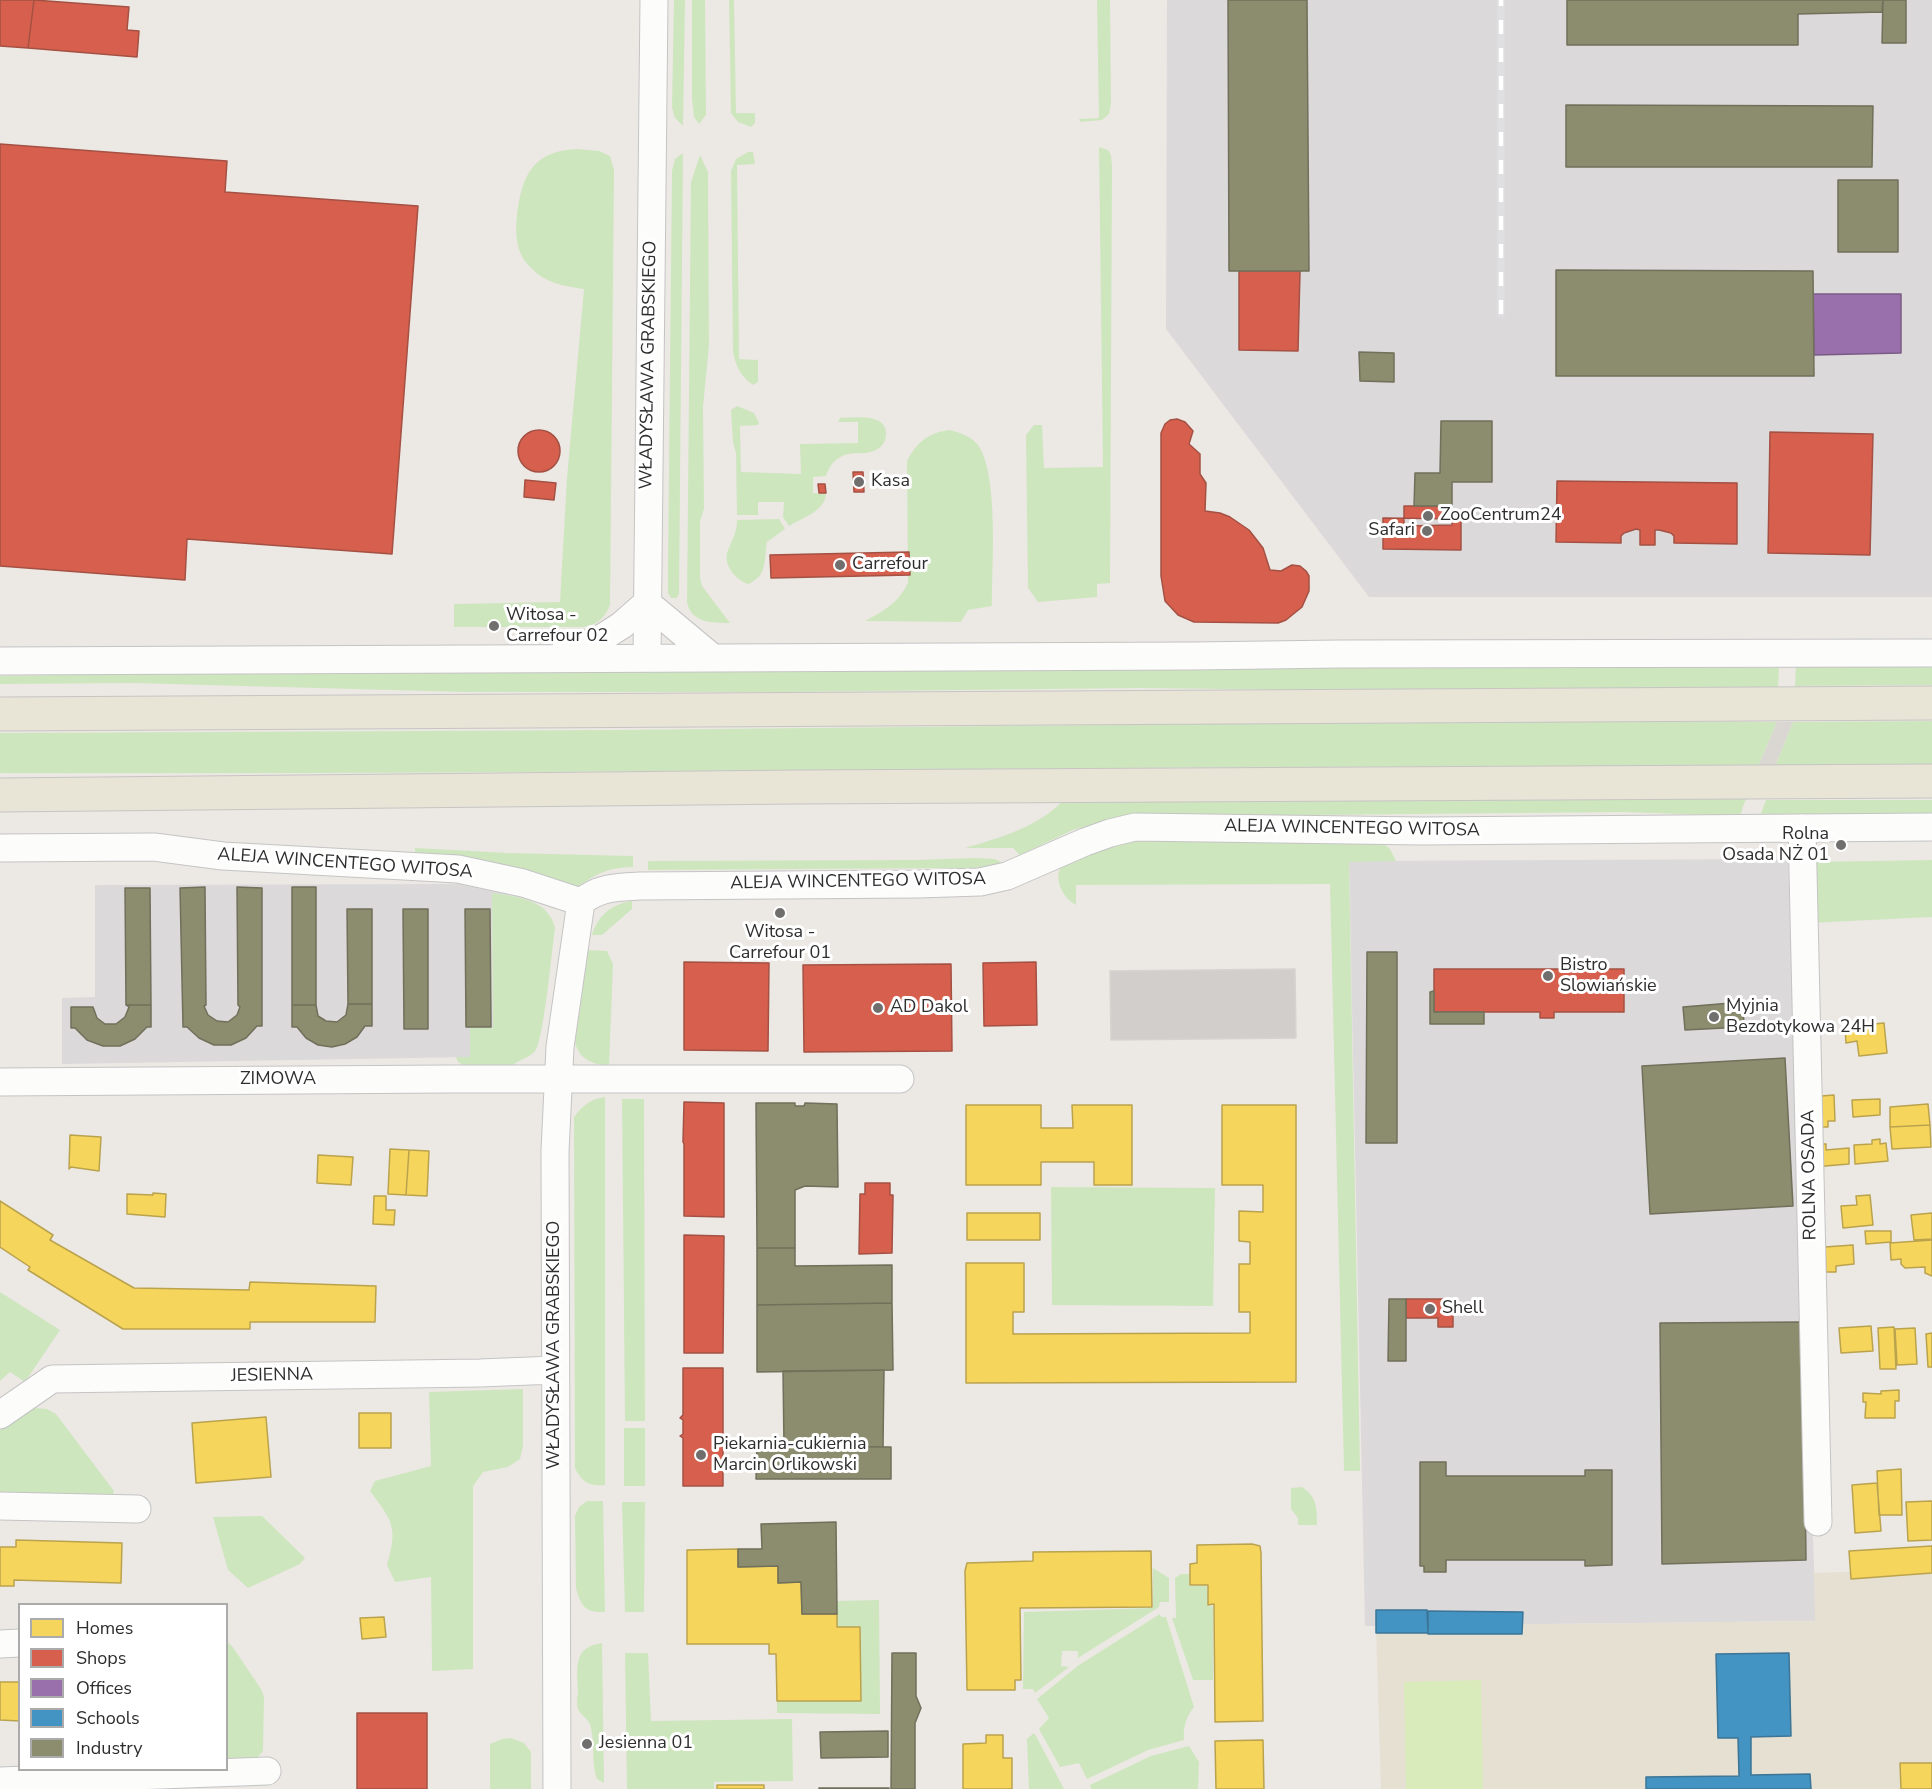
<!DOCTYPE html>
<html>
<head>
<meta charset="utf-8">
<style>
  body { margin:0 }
  #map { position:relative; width:1932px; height:1789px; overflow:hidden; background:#ece8e4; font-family:"Nunito Sans",sans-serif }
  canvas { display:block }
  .legend { position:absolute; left:18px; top:1603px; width:210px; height:168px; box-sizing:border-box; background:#fff; border:2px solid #ababab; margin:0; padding:8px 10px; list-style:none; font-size:18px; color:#2e2e2e }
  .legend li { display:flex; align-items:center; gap:12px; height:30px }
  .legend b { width:30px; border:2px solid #ababab }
</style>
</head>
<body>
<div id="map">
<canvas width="1932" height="1789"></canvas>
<ul class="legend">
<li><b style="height:16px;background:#f6d55c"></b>Homes</li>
<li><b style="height:16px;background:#d6604d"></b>Shops</li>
<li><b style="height:16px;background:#9970ab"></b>Offices</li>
<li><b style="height:16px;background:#4393c3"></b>Schools</li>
<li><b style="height:16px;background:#8c8c6e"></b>Industry</li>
</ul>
</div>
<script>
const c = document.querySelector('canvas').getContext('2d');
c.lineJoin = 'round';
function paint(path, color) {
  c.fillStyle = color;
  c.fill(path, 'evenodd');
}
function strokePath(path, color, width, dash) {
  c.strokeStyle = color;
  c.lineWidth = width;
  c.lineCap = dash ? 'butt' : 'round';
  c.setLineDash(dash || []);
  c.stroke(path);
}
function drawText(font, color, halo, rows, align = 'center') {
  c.font = font + ' "Nunito Sans",sans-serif';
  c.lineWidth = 6;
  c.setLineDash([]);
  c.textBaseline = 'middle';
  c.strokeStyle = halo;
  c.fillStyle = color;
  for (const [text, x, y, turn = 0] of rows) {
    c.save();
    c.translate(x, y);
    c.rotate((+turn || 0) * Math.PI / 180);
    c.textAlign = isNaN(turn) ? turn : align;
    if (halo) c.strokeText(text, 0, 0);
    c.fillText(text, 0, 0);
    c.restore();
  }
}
paint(new Path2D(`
  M1167,0H1932V597H1369L1166,329Z
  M1788,859L1816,1621L1365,1626L1349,861Z
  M459,884L509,895L492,894L493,1028L470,1057L62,1064V998L95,997V885Z`), '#dcd9db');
paint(new Path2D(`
  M1932,1569V1789H1381L1376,1626L1815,1621L1814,1573Z`), '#e6e0d3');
paint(new Path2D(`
  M674,0H685L683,126L675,118L672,108Z
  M692,0H705L706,115L699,124L694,117L692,99Z
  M729,0H734L736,113H755V123L751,127L738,122L731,113Z
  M1097,0H1110L1111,104L1109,114L1102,120L1080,122L1079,119L1099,118Z
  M1099,147L1108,150L1111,155L1112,167L1110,583L1097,584V597L1038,602L1028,588L1026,435L1034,425H1042L1044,468L1103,467Z
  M577,149L599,151L610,156L614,170L610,605C605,618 598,624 584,627H454V604L560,602L567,478L584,289C563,286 545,283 530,267C516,253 515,234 517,215C522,176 532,151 577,149Z
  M748,152H753L755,164L737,165L739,359L758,360V382L753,385C741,377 735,365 733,351L731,171L736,159Z
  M683,153L679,594L677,598H671L668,593V570L672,171L675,159Z
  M700,155L708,172L709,345L703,407L704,509L700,521V578L702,586L730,623C712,623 691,623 687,602L691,182Z
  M737,406L754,413L759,423L758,425L740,426L741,472L801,474L800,444L858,443V422H838L840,418C854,418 888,412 886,436C885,442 882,447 876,450C864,456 850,450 839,458C832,462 829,468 826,476L813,477V493L826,494C825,511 802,518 789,526L783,517L784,502H758V515H737L736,453L733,442L731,410Z
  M950,430C960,433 971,436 978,445C999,475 992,567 992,606L968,610L961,622L865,621C884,611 898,603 908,583L907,461C916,443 929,432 950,430Z
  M779,519L785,529L767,542C764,559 768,576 748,584C736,580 724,566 727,553C731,541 737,534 737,520Z
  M1796,666H1932V685L1795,686Z
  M1140,668H1779L1778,687L1396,691L1139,688L785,692H464L134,683L0,684V676L60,675Z
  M1484,721L1777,722L1758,767C1172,764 586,775 0,773V733L617,730Z
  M1932,721V765L1775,766L1793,722Z
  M1746,798L1740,816L1624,812L1208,816L1096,824L1073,830L1020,855L1013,848H965C1000,838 1037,827 1063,801L1220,802Z
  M1766,800H1932V815L1760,816Z
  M1138,837L1382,842L1390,849L1396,861L1349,862L1360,1471H1344L1330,884L1076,885V905C1062,898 1052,876 1063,864Z
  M415,848L508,853L633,856V867C606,868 599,873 577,887L415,854Z
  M976,858L995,859L1007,865L972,868L648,870V861L916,860Z
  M1932,860V917L1810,923L1811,862Z
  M492,893C517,896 549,900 555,928C552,948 544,1040 535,1051C529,1059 520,1058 512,1066H465L458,1062L456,1057H470V1027L493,1028Z
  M632,901V909L602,935H592C598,915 612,904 632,901Z
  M588,950L607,951L613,964L609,1066C593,1064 579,1060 575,1042Z
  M605,1097V1485C589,1486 582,1483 575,1468L574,1117C583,1105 591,1099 605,1097Z
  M622,1099H644L645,1421H625Z
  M1051,1187L1215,1188L1213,1306L1052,1305Z
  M0,1292L60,1330L25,1382L10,1372L0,1381Z
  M523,1389V1446L520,1459L508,1467L483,1472L473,1486V1669L432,1671L431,1577L395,1582L387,1565C398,1527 393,1522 370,1491L375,1481L431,1466L429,1392Z
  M35,1408L47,1409L56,1414L114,1491L112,1498L0,1499V1430L25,1411Z
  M624,1428H645V1486H624Z
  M1302,1487C1317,1497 1317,1508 1317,1525H1298V1518L1291,1509V1488Z
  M587,1501H603L605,1612C585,1613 581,1606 576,1588L575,1516L579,1507Z
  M622,1502H645L644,1612H625Z
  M262,1516L305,1558L300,1564L248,1588L228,1570L213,1517Z
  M1153,1568L1169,1578V1602H1160L1159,1607L1078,1658V1651H1062L1061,1666L1069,1667L1035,1693L1033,1689H1023L1024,1612L1153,1608Z
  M1181,1574H1189L1190,1586H1207L1208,1606L1213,1607V1680H1193L1172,1618H1176L1175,1578Z
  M879,1600L880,1714L777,1713V1700H861L860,1627H837V1601Z
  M1160,1614L1161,1617H1166L1194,1707C1186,1717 1183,1727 1184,1740L1148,1750L1087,1779L1079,1763L1060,1767L1039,1729L1049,1718L1037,1699L1079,1665Z
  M227,1642L232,1646L261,1689L264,1697L263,1751L257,1758L227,1767Z
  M602,1643L604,1783L597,1779C591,1763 595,1745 591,1728C590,1719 581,1716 578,1709C576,1704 578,1695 578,1690C577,1667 573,1647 602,1643Z
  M625,1653H648L651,1721L792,1719L793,1781L714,1782V1789H627Z
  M1034,1733L1036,1736L1064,1789H1029L1027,1739Z
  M511,1738L524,1743L531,1752V1789H490V1744L502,1739Z
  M1189,1746L1199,1762L1198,1789H1091L1090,1785L1151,1756Z`), '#cee6be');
paint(new Path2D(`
  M1481,1680L1483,1789H1406L1404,1682Z`), '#d9eabb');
paint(new Path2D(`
  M1777,722H1793L1775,766L1758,767Z`), '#dad6d2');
const homes = new Path2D(`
  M1884,1023L1887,1053L1859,1056L1857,1041L1846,1043L1845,1027Z
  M1834,1095L1835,1121H1828V1127H1819L1809,1097Z
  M1880,1099V1115L1853,1117L1852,1100Z
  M1928,1104L1930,1125L1890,1127V1107Z
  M966,1105H1041V1128H1073L1072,1105H1132V1185H1094V1162H1041V1185H966Z
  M1222,1105H1296V1382L966,1383V1263H1024V1312H1013V1334L1250,1333V1312H1239V1264H1250V1242L1239,1241V1211L1263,1212V1185H1222Z
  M1930,1125L1931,1147L1892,1149L1890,1127Z
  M70,1135L101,1137L99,1171L71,1167L69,1169Z
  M1880,1139V1144L1886,1143L1888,1161L1855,1164L1854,1145L1872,1144V1140Z
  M1811,1144H1826V1150L1849,1148V1164L1813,1167Z
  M390,1149L409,1150L406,1195L388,1194Z
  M409,1150L429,1151L427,1196L406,1195Z
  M318,1155L353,1157L351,1185L317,1183Z
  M153,1193L166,1194L165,1217L127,1214V1194L153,1195Z
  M1870,1195L1873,1225L1843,1228L1841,1206L1857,1205L1856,1196Z
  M374,1196H386V1210H395L394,1225L373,1224Z
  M0,1201L53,1235L50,1240L134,1288L249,1290L250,1282L376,1286L375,1322H250V1329H123L28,1270L30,1267L0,1247Z
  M967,1213H1040V1240H967Z
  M1932,1213V1239L1914,1240L1911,1215Z
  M1865,1231H1891V1242L1866,1244Z
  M1932,1240V1276L1925,1273V1267L1905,1268L1901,1264V1259L1891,1260L1890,1243Z
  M1853,1245L1854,1264L1836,1266V1272H1826L1825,1247Z
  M1871,1326L1873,1351L1841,1353L1839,1328Z
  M1894,1327L1896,1369H1880L1878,1328Z
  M1915,1328L1917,1364L1897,1365L1895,1329Z
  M1932,1333V1367H1928L1926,1334Z
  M1899,1390V1401H1895V1418H1865L1866,1402H1863V1393L1881,1394V1391Z
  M359,1413H391V1448H359Z
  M266,1417L271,1477L196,1483L192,1423Z
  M1901,1469L1902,1515H1879L1877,1471Z
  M1877,1483L1881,1531L1855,1533L1852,1485Z
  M1932,1501V1540L1908,1541L1906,1502Z
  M16,1540L122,1543L121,1583L14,1580V1586H0V1547H16Z
  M1252,1544L1260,1546L1261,1553L1263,1721L1215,1722L1214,1604L1208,1605V1585H1190V1564L1197,1563V1545Z
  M1932,1546V1573L1851,1579L1849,1551Z
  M738,1549V1567L778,1566V1583L801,1582L802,1614H837V1627H860L861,1701H777L776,1654H769V1644H687V1550Z
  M1151,1551L1152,1607L1020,1608L1021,1680H1015V1690H967L965,1571L967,1563L1033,1561V1552Z
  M384,1617L386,1637L362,1639L360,1618Z
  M0,1682H20V1721L0,1720Z
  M986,1735H1003V1758H1012V1789H963V1744L986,1743Z
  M1263,1740L1264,1789H1216L1215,1741Z
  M1900,1763H1932V1789H1901Z
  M717,1785H764V1789H717Z`);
paint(homes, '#f6d55c');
strokePath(homes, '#baa34e', 1.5);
const shops = new Path2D(`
  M0,0H34L28,48L0,46Z
  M34,0L129,7L127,30L139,31L137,57L28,48Z
  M0,144L227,161L225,192L418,206L392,554L187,539L185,580L0,566Z
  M1239,271H1300L1298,351L1239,350Z
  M1177,419L1185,422L1193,431L1189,444L1200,454V474L1206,483L1205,511L1220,513L1230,517L1249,530L1263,548L1270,570L1281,571L1292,565L1300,566L1306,571L1309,576V591L1302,607L1286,620L1278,623L1194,622L1178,615L1165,601L1161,576V433L1165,424L1170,420Z
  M518 451a21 21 0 1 1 42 0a21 21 0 1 1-42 0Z
  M1770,432L1873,434L1870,555L1768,553Z
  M853,472H863L864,492H854Z
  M525,480L556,483L554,500L524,497Z
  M1557,481L1737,483V544L1674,543V536L1671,533L1659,530H1655V545H1640V530L1636,529L1624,533L1621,536V543L1556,542Z
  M818,484H825L826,493H819Z
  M1404,506H1452V525L1404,526Z
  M1383,518L1461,519V550L1383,549Z
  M909,552L910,575L771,578L770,555Z
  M684,962L769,963L768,1051L684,1050Z
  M1036,962L1037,1025L984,1026L983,963Z
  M951,964L952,1051L804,1052L803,965Z
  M1434,969H1624V1012H1554V1018H1540V1012H1434Z
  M684,1102L724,1103V1217L684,1216V1144L683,1142Z
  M865,1183H890V1195H893L892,1253L859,1254L860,1194H865Z
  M684,1235L724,1236L723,1353H684Z
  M1406,1299H1453V1327H1438V1318H1406Z
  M683,1368H723V1486H683V1438L680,1436L683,1434V1420L680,1418L683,1415Z
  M357,1713H427V1789H357Z`);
paint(shops, '#d6604d');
strokePath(shops, '#a45144', 1.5);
const offices = new Path2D(`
  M1813,294H1901V353L1814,355Z`);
paint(offices, '#9970ab');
strokePath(offices, '#795c86', 1.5);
const schools = new Path2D(`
  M1376,1610H1427L1428,1633H1376Z
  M1428,1611L1523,1612L1522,1634H1428Z
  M1789,1653L1791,1736L1751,1737V1775L1810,1774L1811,1789H1646V1777L1739,1776L1738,1738H1718L1716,1654Z`);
paint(schools, '#4393c3');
strokePath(schools, '#3d7596', 1.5);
const industry = new Path2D(`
  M1228,0H1307L1309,271H1229Z
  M1567,0H1883L1882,12L1798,14V45H1567Z
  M1883,0H1906V43H1882Z
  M1566,105L1873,106L1872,167H1566Z
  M1838,180H1898V252H1838Z
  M1556,270L1813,271L1814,376H1556Z
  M1359,352L1394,353V382L1360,381Z
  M1441,421H1492V482H1452V506H1414L1415,473H1440Z
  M205,887L206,1005L204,1006L208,1015L217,1021L228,1022L237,1015L240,1007L238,1005L237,887L262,888V1026H257L246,1038L231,1045H214L199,1038L187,1027H183L180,888Z
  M292,887H316V1005H292Z
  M125,888H150L151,1005H126Z
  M347,909H372V1004H348Z
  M403,909H428V1029H404Z
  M465,909H490L491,1027H466Z
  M1367,952H1397V1143H1366Z
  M1434,991V1012H1484V1024H1430V992Z
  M1743,1002L1744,1027L1685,1030L1683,1007Z
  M348,1004H372V1026H365L357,1037L345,1044L332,1047L318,1045L306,1038L297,1027H292V1005H316L318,1016L326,1021L337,1022L346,1015Z
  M126,1005H151V1027H147L135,1039L120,1046H103L87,1040L75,1028H71V1007H93L97,1018L105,1024H116L125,1017L129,1007Z
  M1785,1058L1793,1206L1650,1214L1642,1066Z
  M756,1103H795V1106H804L805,1103L837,1104L838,1187L805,1186L795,1190V1248H757Z
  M757,1248H795V1266L892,1265V1303L757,1305Z
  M1389,1299H1406V1361H1388Z
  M892,1303L893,1370L757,1372V1305Z
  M1803,1322L1806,1560L1662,1564L1660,1323Z
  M884,1370L883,1447L784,1446L783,1371Z
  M757,1446L891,1447V1479H756Z
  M1420,1462H1446V1476H1585V1470H1612V1565L1585,1566V1560H1446V1572H1424V1566H1420Z
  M836,1522L837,1614H802L801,1582L778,1583V1566L738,1567V1549H762L761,1524Z
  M892,1653H916V1696L921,1708L915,1723V1789H891Z
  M888,1731V1757L821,1758L820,1732Z
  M819,1788H889V1789H819Z`);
paint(industry, '#8c8c6e');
strokePath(industry, '#70705b', 1.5);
const building = new Path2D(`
  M1295,969L1296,1038L1111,1040L1110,971Z`);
paint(building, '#d1cecb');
strokePath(building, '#d7d4d0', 1.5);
const street = new Path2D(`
  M647,603L713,658
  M565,650L597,641L622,625L647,603
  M647,658L654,0
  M0,661L1193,656L1339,654L1932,653
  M1802,828L1818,1522
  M0,848L154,847L223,856L458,869L523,883L581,902
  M581,902C599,887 618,887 640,886L918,884L980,882L1007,876L1085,842L1110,833L1135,827L1422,831L1932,827
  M0,1082L449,1079H900
  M0,1415L52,1379L480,1373L555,1370
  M0,1506L137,1509
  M0,1644L20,1643
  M0,1781L267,1771
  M557,1789L555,1151L560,1047L581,902`);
const primary = new Path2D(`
  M0,714L1932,703
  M0,795L797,787L1932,781`);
strokePath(street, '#c5c4c5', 29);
strokePath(primary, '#c6c5c4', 35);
strokePath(street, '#fcfcfb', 27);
strokePath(primary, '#e8e4d6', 33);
const rail = new Path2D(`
  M1501,314V0`);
strokePath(rail, '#dfdfe1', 7);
strokePath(rail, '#fff', 4.5, [14]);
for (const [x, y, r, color] of [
  [859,482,6,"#706f6e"],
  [1428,516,6,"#706f6e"],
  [1427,531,6,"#706f6e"],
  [840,565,6,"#706f6e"],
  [494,626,6,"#706f6e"],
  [1841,845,6,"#706f6e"],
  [780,913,6,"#706f6e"],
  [1548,976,6,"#706f6e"],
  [878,1008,6,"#706f6e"],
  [1714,1017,6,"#706f6e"],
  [1430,1309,6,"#706f6e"],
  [701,1455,6,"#706f6e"],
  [587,1744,6,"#706f6e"]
]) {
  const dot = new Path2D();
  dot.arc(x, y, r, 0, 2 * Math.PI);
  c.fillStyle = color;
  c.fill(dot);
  strokePath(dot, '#fff', 2);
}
drawText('18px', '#2e2e2e', '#fff', [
  ["WŁADYSŁAWA GRABSKIEGO",649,365,-89],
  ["ALEJA WINCENTEGO WITOSA",1352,829,1],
  ["ALEJA WINCENTEGO WITOSA",345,864,4],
  ["ALEJA WINCENTEGO WITOSA",858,882,-1],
  ["ZIMOWA",278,1080],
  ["ROLNA OSADA",1810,1175,-91],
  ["WŁADYSŁAWA GRABSKIEGO",555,1345,-90],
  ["JESIENNA",272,1376,-1]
]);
drawText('18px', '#2e2e2e', '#fff', [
  ["Kasa",871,482],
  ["ZooCentrum24",1440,516],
  ["Safari",1415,531,"right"],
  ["Carrefour",852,565],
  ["Witosa -",506,616],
  ["Carrefour 02",506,637],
  ["Rolna",1829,835,"right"],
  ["Osada NŻ 01",1829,856,"right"],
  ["Witosa -",780,933,"center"],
  ["Carrefour 01",780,954,"center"],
  ["Bistro",1560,966],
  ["Slowiańskie",1560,987],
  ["Myjnia",1726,1007],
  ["Bezdotykowa 24H",1726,1028],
  ["AD Dakol",890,1008],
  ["Shell",1442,1309],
  ["Piekarnia-cukiernia",713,1445],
  ["Marcin Orlikowski",713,1466],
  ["Jesienna 01",599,1744]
], 'left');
</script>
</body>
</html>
